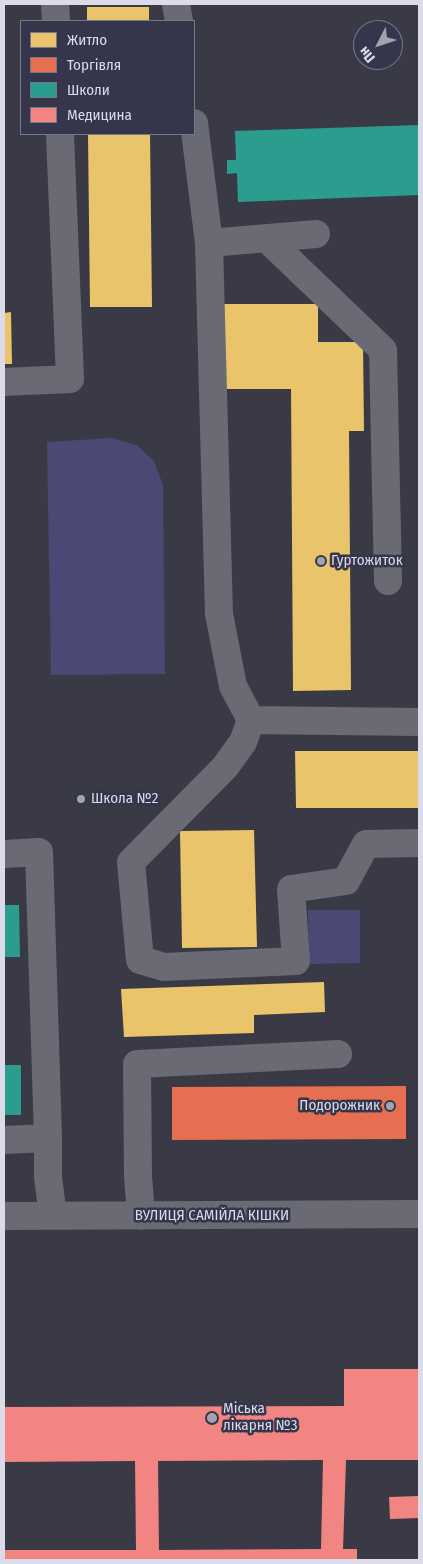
<!DOCTYPE html>
<html>
<head>
<meta charset="utf-8">
<style>
  body { margin:0 }
  #map { position:relative; width:423px; height:1564px; overflow:hidden; background:#3a3a46; font-family:"Fira Sans Condensed",sans-serif }
  canvas { display:block }
  .frame { position:absolute; inset:0; border:5px solid #dbdbe9; pointer-events:none }
  .legend { position:absolute; left:20px; top:20px; width:175px; height:115px; box-sizing:border-box; background:#35354b; border:1px solid #77778a; margin:0; padding:6px 9px; list-style:none; font-size:15px; color:#dbdbe9 }
  .legend li { display:flex; align-items:center; gap:10px; height:25px }
  .legend b { width:25px; border:1px solid #77778a }
  .north { position:absolute; left:353px; top:20px; width:50px; height:50px; box-sizing:border-box; background:#35354b; border:1px solid #77778a; border-radius:50%; rotate:229deg; font-size:14px; font-weight:700; line-height:20px; text-align:center; color:#dbdbe9 }
  .north::after { content:''; display:block; margin:auto; width:18px; height:22px; background:#a3a3b0; clip-path:polygon(50% 0,100% 100%,50% 72%,0 100%) }
</style>
</head>
<body>
<div id="map">
<canvas width="423" height="1564"></canvas>
<div class="frame"></div>
<ul class="legend">
<li><b style="height:14px;background:#e9c46a"></b>Житло</li>
<li><b style="height:14px;background:#e76f51"></b>Торгівля</li>
<li><b style="height:14px;background:#2a9d8f"></b>Школи</li>
<li><b style="height:14px;background:#f28482"></b>Медицина</li>
</ul>
<div class="north">Пн</div>
</div>
<script>
const c = document.querySelector('canvas').getContext('2d');
c.lineJoin = 'round';
function paint(path, color) {
  c.fillStyle = color;
  c.fill(path, 'evenodd');
}
function strokePath(path, color, width, dash) {
  c.strokeStyle = color;
  c.lineWidth = width;
  c.lineCap = dash ? 'butt' : 'round';
  c.setLineDash(dash || []);
  c.stroke(path);
}
function drawText(font, color, halo, rows, align = 'center') {
  c.font = font + ' "Fira Sans Condensed",sans-serif';
  c.lineWidth = 5;
  c.setLineDash([]);
  c.textBaseline = 'middle';
  c.strokeStyle = halo;
  c.fillStyle = color;
  for (const [text, x, y, turn = 0] of rows) {
    c.save();
    c.translate(x, y);
    c.rotate((+turn || 0) * Math.PI / 180);
    c.textAlign = isNaN(turn) ? turn : align;
    if (halo) c.strokeText(text, 0, 0);
    c.fillText(text, 0, 0);
    c.restore();
  }
}
paint(new Path2D(`
  M112,438L138,446L154,461L163,485L165,674L51,675L47,442Z
  M308,910H360V963L309,964Z`), '#4a4874');
paint(new Path2D(`
  M87,7H149V21H87Z
  M88,134H150L152,307H90Z
  M221,304H318V342H363L364,431H349L351,690L293,691L291,389H222Z
  M11,312L12,364H4V313Z
  M295,751H419V808H296Z
  M254,830L257,947L182,948L180,831Z
  M324,982L325,1012L254,1015V1033L124,1037L121,989Z`), '#e9c46a');
paint(new Path2D(`
  M406,1086V1139L172,1140V1087Z`), '#e76f51');
paint(new Path2D(`
  M419,125V195L238,202L237,173L227,174V160H236L235,131Z
  M4,905H19L20,957H4Z
  M4,1065H21V1115H4Z`), '#2a9d8f');
paint(new Path2D(`
  M344,1369H419V1460H346L343,1549H357V1560H4V1550H136L135,1461L4,1462V1407L344,1406ZM323,1460L321,1549L159,1550L158,1461Z
  M419,1496V1518L390,1519L389,1497Z`), '#f28482');
strokePath(new Path2D(`
  M55,4L56,21
  M176,4L179,21
  M194,123L209,243L316,234
  M266,238L383,350L388,581
  M209,243L219,614L233,686L251,720L243,742L225,767L131,862L140,960L164,967L296,961L291,889L346,881L366,844L419,843
  M4,382L70,379L60,134
  M251,720L419,722
  M4,854L39,852L48,1138V1177L53,1216
  M4,1140L48,1138
  M4,1216L419,1214
  M141,1216L138,1176L137,1064L338,1054`), '#6a6a74', 28);
for (const [x, y, r, color] of [
  [321,561,5,"#a3a3b0"],
  [81,799,5,"#a3a3b0"],
  [390,1106,5,"#a3a3b0"],
  [212,1418,6,"#a3a3b0"]
]) {
  const dot = new Path2D();
  dot.arc(x, y, r, 0, 2 * Math.PI);
  c.fillStyle = color;
  c.fill(dot);
  strokePath(dot, '#35354b', 2);
}
drawText('15px', '#dbdbe9', '#35354b', [
  ["Гуртожиток",331,561],
  ["Школа №2",91,799],
  ["Подорожник",380,1106,"right"],
  ["Міська",223,1409],
  ["лікарня №3",223,1426]
], 'left');
drawText('15px', '#dbdbe9', '#35354b', [
  ["ВУЛИЦЯ САМІЙЛА КІШКИ",212,1216]
]);
</script>
</body>
</html>
